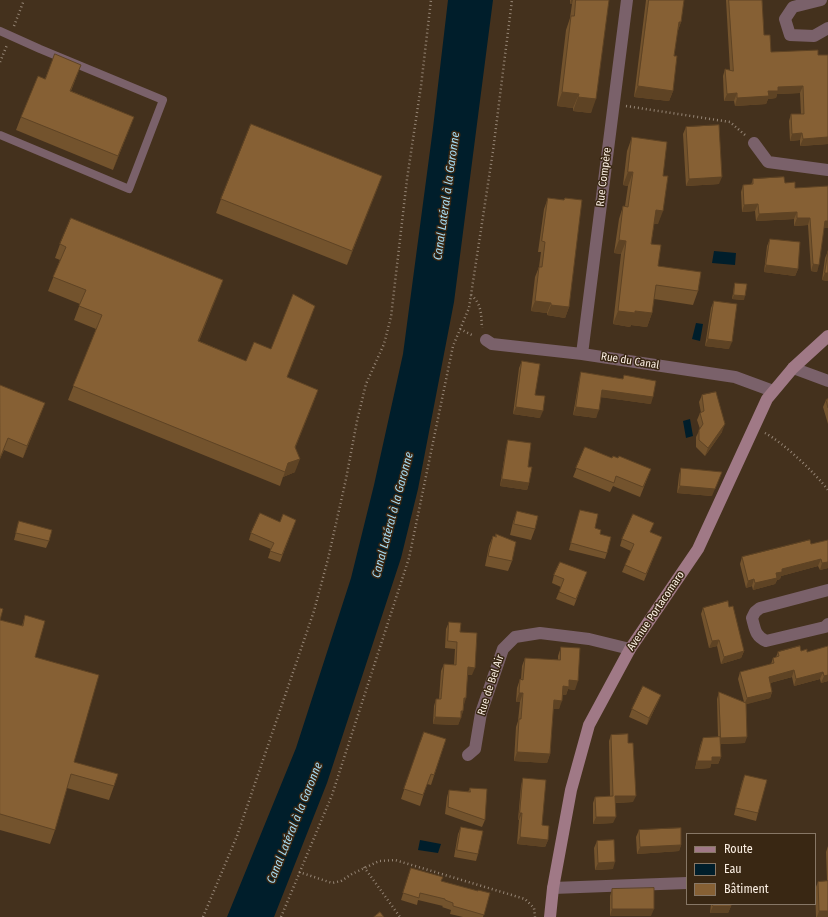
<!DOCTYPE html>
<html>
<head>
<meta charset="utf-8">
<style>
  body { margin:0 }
  #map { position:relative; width:828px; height:917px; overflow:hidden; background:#44311d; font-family:"Fira Sans Condensed",sans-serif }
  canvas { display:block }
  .legend { position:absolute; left:686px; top:833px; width:130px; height:72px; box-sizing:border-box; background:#392713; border:1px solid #877766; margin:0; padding:5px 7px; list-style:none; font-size:12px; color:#fbefe3 }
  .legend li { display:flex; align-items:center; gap:8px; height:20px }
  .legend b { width:20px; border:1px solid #877766 }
</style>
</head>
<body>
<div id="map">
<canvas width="828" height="917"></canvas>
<ul class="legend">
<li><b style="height:5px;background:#a07986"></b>Route</li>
<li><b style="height:11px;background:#001e2b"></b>Eau</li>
<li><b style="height:11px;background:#866034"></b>Bâtiment</li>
</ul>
</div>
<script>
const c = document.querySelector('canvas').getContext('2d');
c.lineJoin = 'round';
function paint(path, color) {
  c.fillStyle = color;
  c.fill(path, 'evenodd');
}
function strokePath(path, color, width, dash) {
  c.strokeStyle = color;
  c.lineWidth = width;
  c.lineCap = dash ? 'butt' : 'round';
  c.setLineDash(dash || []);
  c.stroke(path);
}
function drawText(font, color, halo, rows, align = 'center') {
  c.font = font + ' "Fira Sans Condensed",sans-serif';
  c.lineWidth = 3;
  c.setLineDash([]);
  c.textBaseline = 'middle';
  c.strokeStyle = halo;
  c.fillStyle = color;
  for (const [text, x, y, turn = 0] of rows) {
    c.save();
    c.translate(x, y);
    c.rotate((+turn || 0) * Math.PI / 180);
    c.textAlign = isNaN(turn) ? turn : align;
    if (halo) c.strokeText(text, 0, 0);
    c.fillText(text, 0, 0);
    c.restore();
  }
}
paint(new Path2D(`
  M448,0H493L454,302L418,489L401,558L327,783L274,917H227L296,748L351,578L374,485L403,354L433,128Z
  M714,251L736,253L735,265L712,263Z
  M696,323L703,324L700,341L692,339Z
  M690,419L693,436L686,438L683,421Z
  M420,840L441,844L438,853L418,850Z`), '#001e2b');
strokePath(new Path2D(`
  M14,26L24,0
  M0,62L7,45
  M626,106L730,122L745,135
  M471,295C482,304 481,315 482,328
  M460,329L474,336
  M765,433C784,443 815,473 828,490
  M364,867L400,917
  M299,872L332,883L341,881L352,874L379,861L395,860L525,899L534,908L535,917
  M203,917L237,836L314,611L328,559L346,479L357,421L366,384L384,344L391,317L407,179L421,86L431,0
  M281,917L332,795L409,558L453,346L469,308L493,151L512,0`), '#968676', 2.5, [1, 3]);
strokePath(new Path2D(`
  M0,31L40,49L163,100L129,189L0,135`), '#7a616a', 8);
strokePath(new Path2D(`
  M821,0L793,7L785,19L790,35L814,36L828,28
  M754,143L768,162L828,170
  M486,340L492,344L582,354L735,377L773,391
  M582,354L627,0
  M793,368L828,381
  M828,590L760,608L755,612L752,618C755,629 755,636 766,641L825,627L828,624
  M468,755L475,749L481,713L503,649L515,637L540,633L589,639L630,649
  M553,888L687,883`), '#7a616a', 12);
strokePath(new Path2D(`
  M550,917L553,888L571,790L589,725L630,649L698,549L767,399L793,368L828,336`), '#a07986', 12);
paint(new Path2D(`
  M570,0H609L591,113L573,111V108L557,106L566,30L570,18L572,4H570Z
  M646,0H684L681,22L677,33L674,56L673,91L669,101L634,97Z
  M726,0H762L764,35L771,52L818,55H828V144L800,146V140L790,141L789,121L791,114H801L800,93L777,94L776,98L768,99L766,104L735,106L734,101H724L723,76L725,69L730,70Z
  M81,65L71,91L134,117L113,170L16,130L21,117L45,79Z
  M686,127L719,184L686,186L683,134Z
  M632,137L663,176L658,224H654L651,244L658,266L698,291L693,305L654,299L652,313L647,327L631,325L630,327L613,324L621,254L614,253L619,219L623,206H625L628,186L623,185L627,151Z
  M382,176L347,265L216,213L221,199Z
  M753,179L785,183L795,188L824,228L817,272L811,271L808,225L794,226V219L756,221L755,211L742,212L741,192L743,185H751Z
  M548,198L564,200L565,198L569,307L565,318L547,315V313L531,311L535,277L539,267L541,252H538L544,209Z
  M770,239L798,269L795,276L764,272L767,246Z
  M60,244L223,280L199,341L246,361L271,349L315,306L287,377L318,390L295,448V472L283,477L280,486L68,400L96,329L74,320L80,304L48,291L60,260L55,258Z
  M828,251V281L822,280L825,258Z
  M735,283L744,300L732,299L734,287Z
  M714,301L729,349L705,346L711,308Z
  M522,361L535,395L540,418L513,414L519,368Z
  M581,372L623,379L624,375L651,404L601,397L596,418L573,415L579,380Z
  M0,385L45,403L23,458L4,450L0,459Z
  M702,395L722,432L705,456L696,447V437L700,429L697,420L700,413H701L699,402Z
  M828,399V424L823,407L826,400Z
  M508,440L528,467L529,483L527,490L500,486L506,447Z
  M585,447L612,458L651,469L640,497L613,486L610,492L573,477Z
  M681,468L712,496L677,493L679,475Z
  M580,510L600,534L607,553L605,559L569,550L578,516Z
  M517,511L535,529L531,540L510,535L513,522Z
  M296,520L280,562L268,558L271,549L249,540L251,533Z
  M19,521L49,541L46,548L14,540Z
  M651,532L659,544L644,581L622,572L631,551L620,546L622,539Z
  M496,534L512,561L508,571L485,566L489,546L493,536L495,537Z
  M828,540V568L820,570L818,566L781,576L780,579L777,580L775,584L753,590L752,586L746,588L740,564L742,557L811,544Z
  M587,572L574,606L556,599L561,587L552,583L554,575Z
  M729,607L744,651L741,658L721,664L717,646L709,648L701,614L703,608Z
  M0,608V620L22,626L25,615L35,657L74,762L114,786L109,800L67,788L55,830L50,844L0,830Z
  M449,622L460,632L472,675H468L463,711L458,725L433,724L434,706L436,699H439L441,671L444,664L454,665L455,649L445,648L446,629Z
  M561,647L575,690L568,689L566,695H562L559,709H553L550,754L547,763L514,761L516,727L518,721L520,702H516L517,688L520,679H521L522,666L525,658L558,660V656Z
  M801,651L807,652L828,681L821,683L820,679L794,686L792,677L770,683L772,692L770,698L746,704L745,743L721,744V757L718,764H711L710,768L695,769L700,746L703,738L718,737L717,699L719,692L744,702L738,679L740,672L771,664L773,658L776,657L778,652Z
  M661,695L658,702L647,725L629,717L632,709Z
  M611,735L633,802L615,803L613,823L593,824V803L595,797L610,796L609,741Z
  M446,739L431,785L427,784L420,806L401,799L420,742Z
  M745,775L758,813L756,821L734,815L742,782Z
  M523,778L542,825L548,840L545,847L517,844L519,820H518L521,786Z
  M470,788L485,820L482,827L445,814L447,797L449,790L468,792Z
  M461,827L478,854L476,861L454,857L458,834Z
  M639,830L681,845L679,851L637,854L636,837Z
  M597,841L613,869L595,870L594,848Z
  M828,846V917H816L815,889L818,882L827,881L826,852Z
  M411,868L441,881L478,891L490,893L483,917H463L450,914L451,910L442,907L443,906L418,900L417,905L401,900Z
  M612,889L651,916H610V896Z
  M711,904H731V906L728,913H710Z`), '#73532d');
paint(new Path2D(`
  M571,0H573L572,4H570Z
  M679,22H681L677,33Z
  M638,86L673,91L669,101L634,97Z
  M803,86L800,93L777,94L776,98L768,99L766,104L735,106L737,98L768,91L778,87Z
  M562,92L579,94L573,108L557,106Z
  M737,93L734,101H724L727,94Z
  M578,97L596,99L591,113L573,111Z
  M134,117L129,130L113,170L118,156Z
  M802,133L800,140L790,141L792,134Z
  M828,137V144L800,146L803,139Z
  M628,172H633L628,186L623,185Z
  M382,176L377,190L347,265L352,251Z
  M722,177L719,184L686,186L689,179Z
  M758,204L755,211L742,212L744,205Z
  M656,210L663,211L658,224H651Z
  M797,212L794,219L756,221L759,214Z
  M797,218H810L808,225L794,226Z
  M825,221H828V228H822Z
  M619,240L626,241L621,254L614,253Z
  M813,264L819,265L817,272L811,271Z
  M766,265L798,269L795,276L764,272Z
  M825,273H828V281L822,280Z
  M223,280L218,294L193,355L198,341Z
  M734,295L745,296L744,300L732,299Z
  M535,301L551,303L547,313L531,311Z
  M551,305L569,307L565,318L547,315Z
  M315,306L310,320L282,391L287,377Z
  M618,311H635L652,313L647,327L631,325L630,327L613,324Z
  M708,339L732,342L729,349L705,346Z
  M318,390L313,404L290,461L295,447Z
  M602,390L653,397L651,404L599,397Z
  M45,403L40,416L23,458L27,446Z
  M516,407L543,411L540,418L513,414Z
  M576,407L599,410L596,418L573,415Z
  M725,424L722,432L705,456L708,448Z
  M300,459L295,472L283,477L280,486L288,463Z
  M502,479L529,483L527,490L500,486Z
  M719,479L712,496L677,493L680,486Z
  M821,559L818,566L781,576L780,579L777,580L775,584L753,590L755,583L776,573L782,569Z
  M828,562V568L820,570L822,563Z
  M754,579L752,586L746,588L748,581Z
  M719,640L717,646L709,648L712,641Z
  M744,651L741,658L721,664L724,657Z
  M468,667L475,668L472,675H465Z
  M794,670L792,677L766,684L769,677Z
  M823,672L820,679L794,686L796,679Z
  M828,675V681L821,683L824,676Z
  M569,680L578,681L575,690L568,689L566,695H560L563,686Z
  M772,692L770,698L744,705L747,698Z
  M519,693H523L520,702H516Z
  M661,695L658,702L647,725L649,718Z
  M464,698H466L464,705Z
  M554,700L562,701L559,709H551Z
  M461,711H463L461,718Z
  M435,717L461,718L458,725L433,724Z
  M747,737L745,743L718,744L721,738Z
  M517,752L550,754L547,763L514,761Z
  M712,757H721L718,764H711L710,768L695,769L697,761Z
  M615,796H636L633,802L613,803Z
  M520,813H522L519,820H518Z
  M596,817H616L613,823L593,824Z
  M520,837L548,840L545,847L517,844Z
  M681,845L679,851L637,854L640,847Z
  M615,862L613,869L595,870L598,863Z
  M713,906H731L728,913H710Z
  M612,909H654L651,916H610Z
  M819,911H828V917H817Z`), '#5e4324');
const building = new Path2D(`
  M576,0H609L596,99L578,97L579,94L562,92L571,16H574Z
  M649,0H684L681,22H679L674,56H677L673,91L638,86Z
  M729,0H762L764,35H770L771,52L818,50V55H828V137L803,139L802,133L792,134L791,114H804L803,86L778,87V91H768L769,96L737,98V93L727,94L725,69L733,71Z
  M55,54L81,65L70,91L134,117L118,156L21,117L38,76L45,79Z
  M251,124L382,176L352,251L221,199Z
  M719,125L722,177L689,179L686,127Z
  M632,137L667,142L663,176H668L663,211L656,210L651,244L661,245L658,266L701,272L698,291L656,285L652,313L635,311V313L618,311L626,241L619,240L623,206L628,207L633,172H628Z
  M784,177L785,183L795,182V188L828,186V221H825L819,265L813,264L810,218H797V212L759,214L758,204L744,205L743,185L753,184V179Z
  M548,198L564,200L565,198L582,200L569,307L551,305V303L535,301L539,267H542L545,242L542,241Z
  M71,218L223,280L198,341L246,361L254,342L271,349L293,294L315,306L287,377L318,390L295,447L300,459L288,463L285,472L73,386L102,315L79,306L86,290L53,277L66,247L60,244Z
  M770,239L800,242L798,269L766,265Z
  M828,251V273H825Z
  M735,283L747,284L745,296L734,295Z
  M714,301L737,304L732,342L708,339Z
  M522,361L540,364L535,395L545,396L543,411L516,407Z
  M581,372L623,379L624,375L656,381L653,397L602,390L599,410L576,407Z
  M0,385L45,403L27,446L8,438L0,458Z
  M716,392L725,424L708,448L699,440V430L703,424L700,413L704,411L702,395Z
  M828,399V408L826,400Z
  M508,440L531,443L528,467H532L529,483L502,479Z
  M585,447L612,458L613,456L618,458L619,456L651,469L643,487L616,476L614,483L576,468Z
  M681,468L722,472L715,489L680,486Z
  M580,510L598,514L595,528L601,530L600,534L611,537L607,553L571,543Z
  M517,511L538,516L535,529L514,524Z
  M260,513L280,522L283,514L296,520L282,555L270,551L274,543L251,533Z
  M633,514L654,523L650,532L662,537L646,574L625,565L634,544L622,539Z
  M19,521L52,530L49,541L16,533Z
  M496,534L516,542L512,561L488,556L493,536L496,537Z
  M810,540L811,544L828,540V562L822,563L821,559L782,569V572L776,573L777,578L755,583L754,579L748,581L742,557Z
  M560,562L587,572L576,599L559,592L564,579L554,575Z
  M728,601L729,607L733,606L744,651L724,657L719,640L712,641L703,608Z
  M0,608L3,609L0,620L23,626L25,615L45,621L35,657L99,675L74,762L118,774L114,786L71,774L55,830L0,814Z
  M449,622L461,623L460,632L477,633L475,668L468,667L466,698H464L463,711H461V718L435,717L436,699H441L444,664L456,665L457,642L448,641Z
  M800,646L801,651L807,649V652L828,646V675L824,676L823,672L796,679L794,670L769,677L772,692L747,698L740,672L774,663L773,658L779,656L778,652Z
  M561,647L580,648L578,681L569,680V687L563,686L562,701L554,700L550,754L517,752L519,719H521L523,693H519L520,679L523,680L525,658L560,660Z
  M643,686L661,695L649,718L632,709Z
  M719,692L746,703L747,737L721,738Z
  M424,732L446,739L434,775L431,774L423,795L404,789Z
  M628,734V743H633L636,796H615L616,817H596L595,797L613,796L611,735Z
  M720,737L721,757H712V761H697L703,738Z
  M745,775L767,780L758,813L736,808Z
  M523,778L546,780L542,825L549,826L548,840L520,837L522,813H520Z
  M470,788L487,789L485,820L448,807L449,790L470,792Z
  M461,827L483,831L478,854L457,850Z
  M681,828V845L640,847L639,830Z
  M614,840L615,862L598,863L597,841Z
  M411,868L443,877L441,881L478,891V890L490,893L484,915L453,906V903L445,900V899L420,893L419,898L403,893Z
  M828,881V911H819L818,882Z
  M654,888V909H612V889Z
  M713,904H731V906H713Z
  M380,912L384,917H374Z`);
paint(building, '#866034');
strokePath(building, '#5e4324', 1);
drawText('11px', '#fbefe3', '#392713', [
  ["Rue Compère",604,177,-83],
  ["Rue du Canal",630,361,9],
  ["Avenue Portacomaro",656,611,-56],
  ["Rue de Bel Air",491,685,-72]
]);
drawText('italic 12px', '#a7ddf5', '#392713', [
  ["Canal Latéral à la Garonne",447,196,-82],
  ["Canal Latéral à la Garonne",393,515,-75],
  ["Canal Latéral à la Garonne",295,823,-68]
]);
</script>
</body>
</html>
